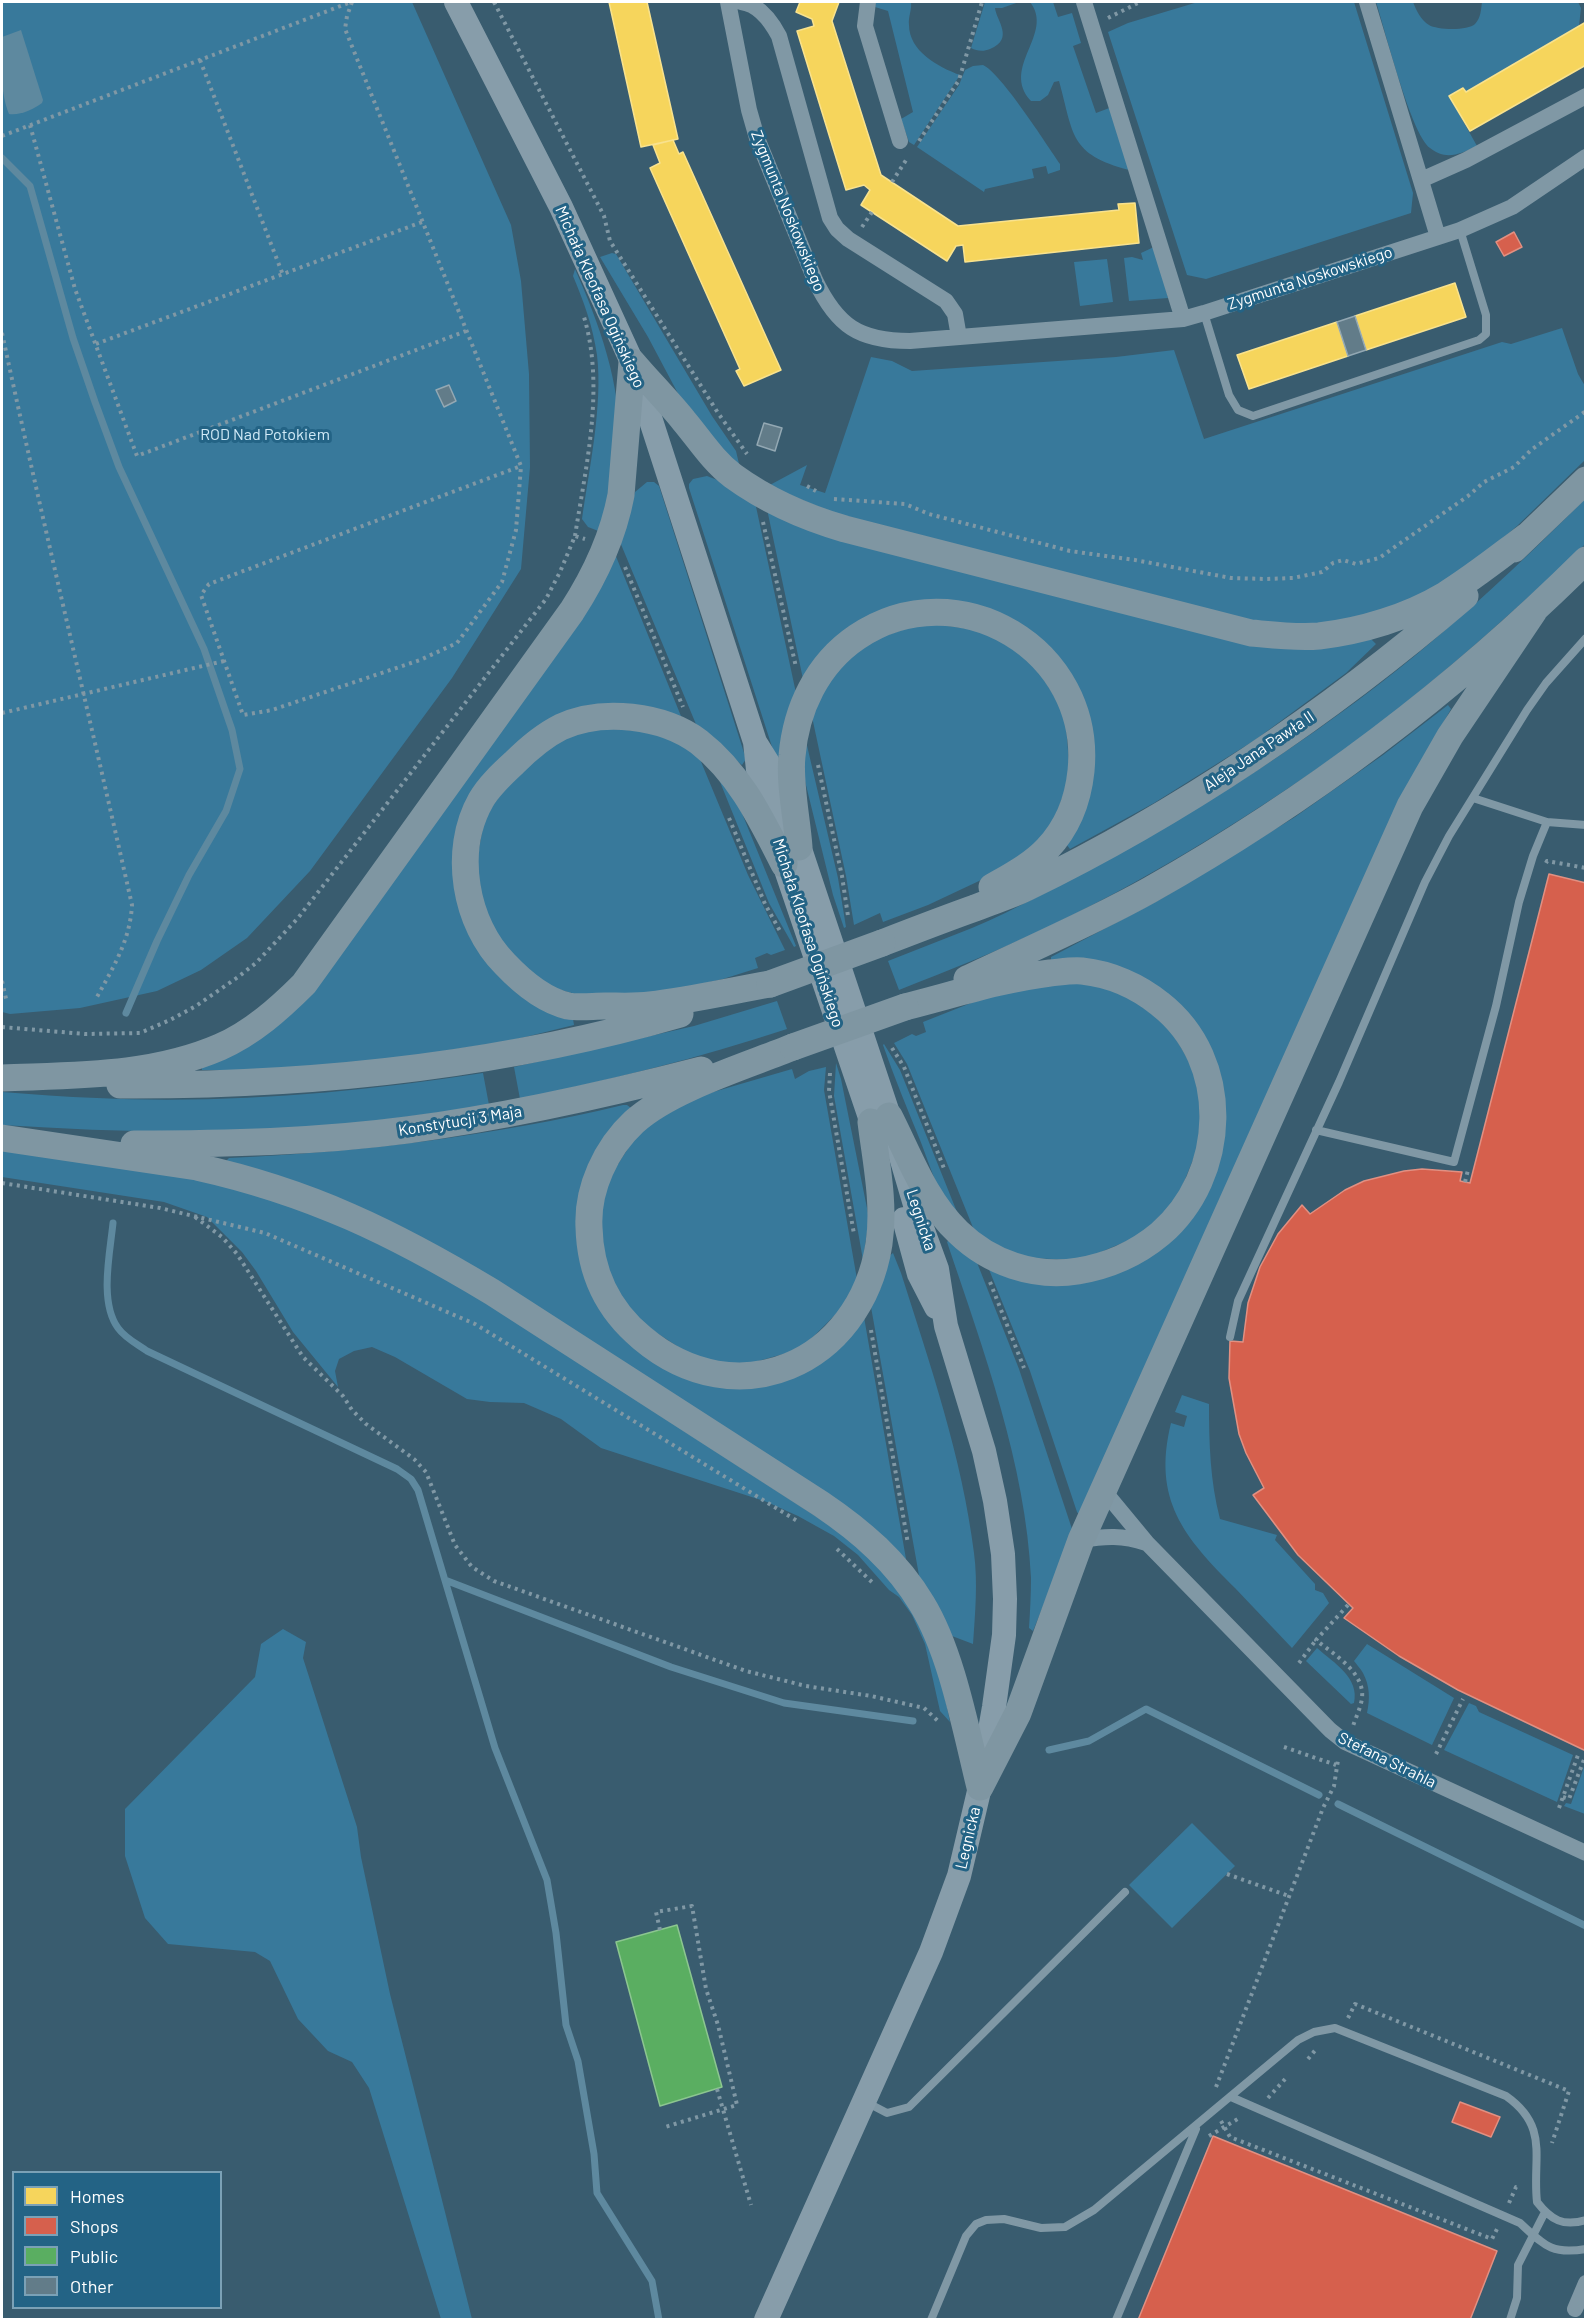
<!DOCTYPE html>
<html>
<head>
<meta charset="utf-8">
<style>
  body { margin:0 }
  #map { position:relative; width:1587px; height:2321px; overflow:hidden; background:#395c6f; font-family:Barlow,sans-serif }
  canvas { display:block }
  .frame { position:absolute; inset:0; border:3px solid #fff; pointer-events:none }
  .legend { position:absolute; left:12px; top:2171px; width:210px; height:138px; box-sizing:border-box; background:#236385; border:2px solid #7ba1b6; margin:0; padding:8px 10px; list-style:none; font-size:18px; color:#fff }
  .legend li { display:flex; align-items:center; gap:12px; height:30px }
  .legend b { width:30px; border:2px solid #7ba1b6 }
</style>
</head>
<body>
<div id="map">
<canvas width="1587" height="2321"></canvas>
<div class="frame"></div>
<ul class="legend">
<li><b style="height:16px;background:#f6d55c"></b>Homes</li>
<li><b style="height:16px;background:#d6604d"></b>Shops</li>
<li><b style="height:16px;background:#5aae61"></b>Public</li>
<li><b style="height:16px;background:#627c89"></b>Other</li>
</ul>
</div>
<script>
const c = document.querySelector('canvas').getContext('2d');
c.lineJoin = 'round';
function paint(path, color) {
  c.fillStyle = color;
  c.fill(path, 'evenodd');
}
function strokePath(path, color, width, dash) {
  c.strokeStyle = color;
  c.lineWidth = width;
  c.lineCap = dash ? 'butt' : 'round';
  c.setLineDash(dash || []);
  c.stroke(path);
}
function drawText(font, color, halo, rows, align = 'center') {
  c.font = font + ' Barlow,sans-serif';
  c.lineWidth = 6;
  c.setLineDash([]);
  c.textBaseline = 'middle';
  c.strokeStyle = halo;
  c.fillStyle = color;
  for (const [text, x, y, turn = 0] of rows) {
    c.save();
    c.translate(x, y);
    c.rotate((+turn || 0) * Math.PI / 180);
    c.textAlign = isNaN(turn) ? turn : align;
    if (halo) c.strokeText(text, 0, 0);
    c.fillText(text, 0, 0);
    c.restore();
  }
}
paint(new Path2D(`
  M2,2H412L511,225L521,281L529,374L530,467L521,569L452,678L310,871L247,938L201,970L157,991L80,1008L10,1014L2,1012Z
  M876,2H911C912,10 908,17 909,25C909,51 938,67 960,75L914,145L909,142L901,119L913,112L888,11L875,7Z
  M985,2H1019L1002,8H995C996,20 1015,39 990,49C983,52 977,51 971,48Z
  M1030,2H1053L1058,17L1072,13L1081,43L1073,46L1096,113L1112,107L1129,170C1069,154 1074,135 1059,81L1054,82L1048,95L1040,101H1031C1000,67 1055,34 1030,2Z
  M1198,2H1354L1413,193L1411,213L1206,279L1187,275L1108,32L1128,23Z
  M1376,2H1413C1416,10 1421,20 1429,25C1437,30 1468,31 1475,24C1481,18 1481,9 1482,2H1578L1581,8L1579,26L1466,92L1463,88L1449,96L1477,146C1460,154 1446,161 1430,148C1411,134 1385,30 1376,2Z
  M983,65C1001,73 1047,145 1060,164V170L1048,174L1046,166L1032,169L1034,178L985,189L984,192L917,147L959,85L965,70L973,66Z
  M1156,246L1168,298L1129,301L1124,258L1132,257L1143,260L1141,253Z
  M612,253L616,254L712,416L736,451L740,468L691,418L648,337L600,257Z
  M1107,259L1113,302L1080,306L1074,262Z
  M575,269C598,321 623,387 618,446C615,475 607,504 601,532L588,527L582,519C589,470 603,405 597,355C593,327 584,302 573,276Z
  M1562,328L1578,374L1585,386V460L1517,526L1489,550L1411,604L1318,625L1252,622L848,519L768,486L807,465L800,485L825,493L871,357L892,361L912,371L1116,357L1174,350L1204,439L1502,342L1511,344Z
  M707,476L720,481L755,502L796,693L782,753L778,758L773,750L689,488V484L693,479Z
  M647,482H654L659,486L746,759L742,765L698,729L620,542L635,492Z
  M1585,499V544L1578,552C1498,625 1417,699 1327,762C1237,824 1141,883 1042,930C995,952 947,971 899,990L888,961C916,950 944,939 972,928C1017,909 1059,885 1102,862C1220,798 1334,725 1436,638C1488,594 1537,547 1585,499Z
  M767,509L1220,637L1371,639L1376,644L1346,673L1255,740L1154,803L1070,849L1066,844L1078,691L939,602L803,679Z
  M615,554L683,721L617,707L485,777L459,902L573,1019L574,1025L509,1041L386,1060L265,1070H202V1067L242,1048Z
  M924,623L986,631L1032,661L1065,713L1070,776L1052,826L1013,865L928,905L883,922L880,913L854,925L846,876L811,712L832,674L868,641Z
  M1448,705L1451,709L1410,781L1080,1516L1077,1512L1030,1371L988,1267L1070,1282L1208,1188L1195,1025L1051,960V957L1161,899L1295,817L1383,755Z
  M599,728L654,732L697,752L748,875L785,950L771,955L767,953L755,958L758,968L723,979L612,1004L550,987L510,955L483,910L477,860L485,816L514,777L566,736Z
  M805,737L838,878L846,927L844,928L833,895L804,777Z
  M714,767L737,801L796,946L794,947L769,903Z
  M1070,980L1120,991L1169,1026L1198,1078L1201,1140L1177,1199L1141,1235L1082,1260L1023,1258L976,1235L907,1064L894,1043L912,1034L916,1036L926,1032L923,1022L1009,988Z
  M777,1001L787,1029C699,1058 610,1080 520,1099L514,1067L694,1026Z
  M884,1044L900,1070L961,1222C940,1201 931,1168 920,1140C907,1108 894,1077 883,1045Z
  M836,1063L841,1079L869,1218L863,1260L834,1096Z
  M826,1067L824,1090L858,1285L850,1300L801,1349L744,1365L697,1359L637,1320L607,1274L599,1219L609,1178L640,1130L696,1097L792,1069L795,1079L809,1071Z
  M483,1073L489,1105C437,1113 386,1120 335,1125C224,1135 112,1132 2,1125V1092C33,1094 65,1097 97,1098C225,1104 356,1093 483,1073Z
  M623,1105H627L631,1108L605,1139L594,1296L733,1386L864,1317L906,1559L905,1562L498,1284L226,1161L229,1158C361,1152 494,1136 623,1105Z
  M2,1149L194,1177L310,1210L439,1272L857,1543C872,1560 891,1577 904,1596C929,1634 942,1678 950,1722L940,1711L925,1644L912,1615L899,1597L889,1590L858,1555L834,1536L798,1516L767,1502L601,1448L561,1419L524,1403L490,1402L467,1399L395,1357L372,1347L354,1351L339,1359L335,1371L338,1387L293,1332L256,1271L242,1252L207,1217L164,1202L2,1177Z
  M949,1240L976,1260L1019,1369L1073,1532L1033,1631L1029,1628C1030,1612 1031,1595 1031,1578C1026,1465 983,1349 947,1242Z
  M893,1253L901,1273C930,1364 962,1457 974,1553C978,1583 975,1614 973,1644L952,1636L920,1581L871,1307L881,1287L888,1257Z
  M1182,1395L1209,1404C1209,1443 1210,1481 1220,1519L1277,1535L1275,1540L1315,1584V1590L1323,1593L1329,1603L1292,1648C1273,1628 1254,1608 1235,1588C1184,1537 1152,1500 1171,1423L1184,1427L1187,1416L1175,1412Z
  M283,1629L306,1642L303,1658L357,1827L361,1857L390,1994L472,2319H441L369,2088L352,2062L328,2051L298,2019L270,1961L255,1952L168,1944L145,1918L125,1856V1809L255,1677L261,1644Z
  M1367,1644L1454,1698L1432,1745L1367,1713C1370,1699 1370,1686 1363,1673C1360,1668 1357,1665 1354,1661Z
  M1317,1648C1334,1663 1360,1678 1354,1703L1351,1704L1306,1661Z
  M1469,1703L1476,1706L1479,1712L1573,1755L1557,1802L1444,1750Z
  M1585,1764L1586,1814H1585L1564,1806L1566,1803L1571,1804Z
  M1192,1823L1235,1866L1172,1928L1129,1885Z`), '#38799b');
paint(new Path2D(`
  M21,30L43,100L42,103C34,109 19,116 9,114C0,93 1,61 2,37Z`), '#5e899f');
const homes = new Path2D(`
  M609,2H647L678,139L641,147Z
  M800,2H839L832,21L881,175L958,226L1119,210L1118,204L1135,203L1139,243L965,262L963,245L956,246L947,261L861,205L870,190L864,185L846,190L797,31L814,26L812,19L796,12Z
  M1586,22V65L1470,131L1449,96L1463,88L1466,92Z
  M673,140L679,154L683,152L781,370L744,386L736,371L740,369L650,168L660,163L653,145Z
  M1455,283L1466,317L1366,350L1355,316Z
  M1337,322L1348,356L1249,389L1237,355Z`);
paint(homes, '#f6d55c');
strokePath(homes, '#f9e28d', 1.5);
const shops = new Path2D(`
  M1514,232L1522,247L1504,256L1496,242Z
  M1549,874L1586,883V1751L1458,1690L1399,1656L1344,1618L1353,1608L1298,1555L1253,1495L1264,1488L1246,1453L1239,1434L1229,1378L1230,1341L1243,1342L1248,1303L1260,1267L1278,1234L1302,1205L1310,1214L1345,1190L1364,1181L1404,1171L1422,1169L1462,1172L1460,1181L1470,1183Z
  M1460,2102L1500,2117L1491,2137L1452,2122Z
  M1213,2136L1497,2251L1470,2320H1138Z`);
paint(shops, '#d6604d');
strokePath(shops, '#e29082', 1.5);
const public = new Path2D(`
  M677,1925L722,2087L660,2106L616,1942Z`);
paint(public, '#5aae61');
strokePath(public, '#8cc690', 1.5);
strokePath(new Path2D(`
  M2,158L30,186L73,338L95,402L119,467L204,649L232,730L240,769L226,811L189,875L157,941L126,1013
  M113,1223C110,1253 99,1302 118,1328C125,1338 137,1344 147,1351L397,1469L411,1479L418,1490L495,1748L547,1880L556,1933L566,2025L578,2061L594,2154L597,2193L652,2281L659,2320
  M445,1580L671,1667L784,1703L913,1721
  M1049,1750L1089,1741L1146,1709L1319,1795
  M1338,1804L1586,1926`), '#5e899f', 7);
const building = new Path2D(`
  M1355,316L1366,350L1348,356L1337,322Z
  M449,385L456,401L444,407L436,390Z
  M764,423L782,428L775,451L757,445Z`);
paint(building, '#627c89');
strokePath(building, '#93a8b3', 1.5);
strokePath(new Path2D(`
  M352,2L347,16L345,29L521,466L209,584L201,595L243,715L272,710L420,660L457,643L502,582L516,530L521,466
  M494,2L604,216L610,241L718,413L747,454
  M1108,18L1140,2
  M200,60L283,275
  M30,125L75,289L137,456L466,331
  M2,136L351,2
  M919,141L959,80L982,2
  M892,182L908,157
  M862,227L872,212
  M2,333C43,524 89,714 132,905C130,940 114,966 97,997
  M96,344L422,222
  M807,486L816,491
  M834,499L905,504L929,514L1070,551L1135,560L1231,578L1266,579L1293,578L1322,572L1333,563L1343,560L1356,564L1379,558L1468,496L1484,482L1514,467L1531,450L1586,411
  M763,522L796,667
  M575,536C586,465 605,387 584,317
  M625,567L683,707
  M2,713L224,661
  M818,765L842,876L848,916
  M729,818L765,904L780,931
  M1546,863L1547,861L1586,868
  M2,981L7,1003
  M2,1027L85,1034L140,1033L170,1020L196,1006L238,977L256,963L298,918L546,599L560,572L575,536L585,539
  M892,1048L904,1067L945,1171
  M830,1073L829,1091L854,1234
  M1465,1182L1468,1170
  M2,1183L160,1208L265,1233L475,1324L799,1522
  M195,1217L222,1237L237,1254L303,1357L343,1396L352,1410L366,1424L414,1459L426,1472L455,1545L472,1567L494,1581L746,1671L806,1686L871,1696L924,1708L938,1721
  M990,1282L1024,1368
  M871,1330L908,1544
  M837,1549L875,1585
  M1348,1605L1316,1640C1333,1654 1365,1672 1362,1698C1361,1707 1356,1717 1353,1726
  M1299,1663L1316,1640
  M1284,1747L1336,1765
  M1436,1754L1463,1699
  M1563,1797L1569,1799L1585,1757
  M1559,1808L1578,1755
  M1227,1874L1289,1896
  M660,1930L656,1912L692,1906L706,1989L718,2025L737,2105L665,2127
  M1348,2018L1355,2004L1569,2091L1552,2143
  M1308,2059L1317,2048
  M1216,2087L1323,1808L1334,1786L1338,1760
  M717,2089L751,2205
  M1268,2098L1286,2078
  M1221,2121L1230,2137L1492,2239L1497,2229
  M1209,2136L1241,2117
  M1509,2203L1516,2187H1521`), '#8098a5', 4, [3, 4.5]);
strokePath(new Path2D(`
  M1204,313L1229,395L1238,410L1253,416L1479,340L1486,334V315L1460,230
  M1473,798L1547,822L1586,825
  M1316,1130L1454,1162L1496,1006L1519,902L1533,856L1547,822
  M1230,1337L1238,1301L1339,1082L1425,882L1449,836L1527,710L1546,683L1586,638
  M1231,2097L1520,2223C1544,2245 1551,2255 1586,2249
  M866,2102L887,2113L909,2107L1125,1892
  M931,2320L966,2236L976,2224L986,2220L1004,2219L1041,2228L1065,2227L1094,2210L1298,2040L1314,2032L1335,2028L1506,2096C1550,2127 1532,2158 1537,2202C1551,2220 1563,2227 1586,2220
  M1116,2320L1196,2129
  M1510,2320L1517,2298L1518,2265L1545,2212`), '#8098a5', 8);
strokePath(new Path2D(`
  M728,2L749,110L757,138L815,280C837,326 859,341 910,341L1183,319L1204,313L1460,230L1512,207L1586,157
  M741,2C759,4 771,21 779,36L830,218L837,229L848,239L946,301L955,314L959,337
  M868,2L865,26L900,141
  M1084,2L1183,319
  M1367,2L1438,237
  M1421,180L1466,160L1586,96
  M1104,1491L1147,1543L1330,1730L1345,1742L1586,1853
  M1081,1540C1105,1536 1123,1535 1146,1543
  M1575,2309L1586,2283`), '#8098a5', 16);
strokePath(new Path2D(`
  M456,2L561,207L632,362L755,742L759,779L784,864L878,1141
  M755,742L775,774L889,1116L921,1225L937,1269L946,1326L984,1451L995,1501L1003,1554L1005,1599L1004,1635L994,1707L980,1787L959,1876L931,1952L766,2320
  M904,1219L919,1274L936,1307`), '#879daa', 24);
strokePath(new Path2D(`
  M632,362C649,382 668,401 684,421C700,440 713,461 733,476C766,500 807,518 845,529L1251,633C1273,635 1297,638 1319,636C1362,631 1408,617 1445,595C1474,577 1500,556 1527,536
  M1514,549L1586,480
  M799,847C797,819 789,782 792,756C796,709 817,664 857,637C958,569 1093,650 1081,771C1078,800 1068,827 1047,849C1032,865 1011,876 992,887
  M882,943C913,931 944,919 975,908C992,901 1010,896 1026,888C1184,811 1332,710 1465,596
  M967,979C1028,950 1091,923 1150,890C1309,800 1456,689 1586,560
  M770,984C730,991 690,1000 650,1005C635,1007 619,1006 605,1006C593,1006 580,1008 568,1006C543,1000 522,982 505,964C465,924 452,851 481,800C489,786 502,774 514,763C528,749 543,736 561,727C602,708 663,715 699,742C740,774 761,819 784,864
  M793,1047C746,1066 670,1089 634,1122C606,1148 587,1189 589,1227C590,1272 607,1309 642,1338C737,1418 860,1364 879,1244C885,1204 876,1162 871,1122
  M2,1078C74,1075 151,1077 220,1047C252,1033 279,1009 304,984L572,611C596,574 613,537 621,495L632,362
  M120,1085C309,1086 497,1067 680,1014
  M889,1116C909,1155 925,1201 958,1232C990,1263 1034,1278 1078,1271C1108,1266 1136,1254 1160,1234C1228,1176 1233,1061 1160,1004C1138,986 1110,974 1082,971C1072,970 1061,972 1050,973C1001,979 953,995 905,1007
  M2,1138L197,1167C310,1192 394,1233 492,1292L821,1504C861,1531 897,1562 922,1604C952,1653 966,1731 980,1787
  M134,1144C226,1144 316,1142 407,1130C506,1117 604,1095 701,1070
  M980,1787L1018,1713L1081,1540L1410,806L1450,736L1534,611`), '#7f96a2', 27);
strokePath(new Path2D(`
  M770,984L882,943
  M793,1047L905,1007`), '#7f96a2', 27);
drawText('16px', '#fff', '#236385', [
  ["Zygmunta Noskowskiego",788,211,68],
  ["Zygmunta Noskowskiego",1310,278,-18],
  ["Michała Kleofasa Ogińskiego",600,297,66],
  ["Aleja Jana Pawła II",1259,751,-34],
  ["Michała Kleofasa Ogińskiego",808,933,72],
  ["Konstytucji 3 Maja",460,1121,-9],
  ["Legnicka",921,1220,72],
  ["Stefana Strahla",1387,1760,26],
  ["Legnicka",968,1838,-77]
]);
drawText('16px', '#d1eaf7', '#236385', [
  ["ROD Nad Potokiem",265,435]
]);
</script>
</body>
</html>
